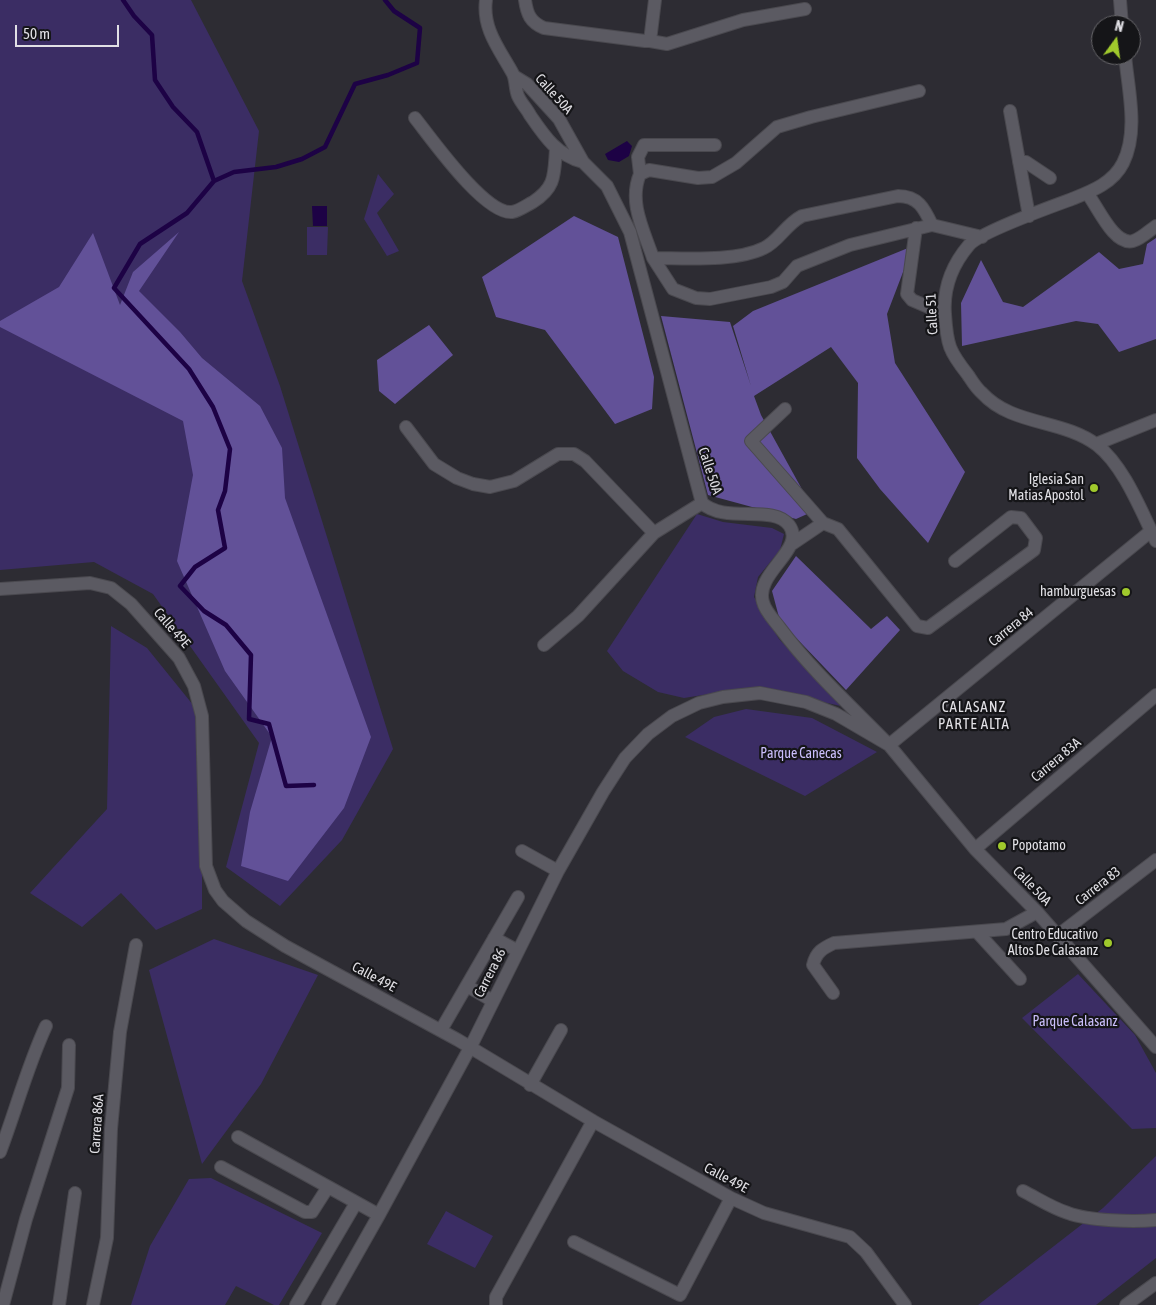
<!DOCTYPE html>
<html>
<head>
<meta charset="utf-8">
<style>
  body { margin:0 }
  #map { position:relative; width:1156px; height:1305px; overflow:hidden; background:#2d2c33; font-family:"Asap Condensed",sans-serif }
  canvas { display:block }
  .north { position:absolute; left:1091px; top:15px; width:50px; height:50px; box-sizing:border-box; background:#151518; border:1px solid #67666a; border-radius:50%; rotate:14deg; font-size:14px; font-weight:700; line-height:20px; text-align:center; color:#e1e0e5 }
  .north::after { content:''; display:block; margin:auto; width:18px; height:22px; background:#a0c92c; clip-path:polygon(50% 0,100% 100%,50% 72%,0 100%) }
  .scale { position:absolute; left:15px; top:25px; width:104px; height:22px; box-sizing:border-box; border:2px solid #e1e0e5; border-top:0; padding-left:6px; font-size:15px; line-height:18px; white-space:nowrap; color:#e1e0e5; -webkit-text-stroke:4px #151518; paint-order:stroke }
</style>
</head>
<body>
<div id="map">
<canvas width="1156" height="1305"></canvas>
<div class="north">N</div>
<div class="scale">50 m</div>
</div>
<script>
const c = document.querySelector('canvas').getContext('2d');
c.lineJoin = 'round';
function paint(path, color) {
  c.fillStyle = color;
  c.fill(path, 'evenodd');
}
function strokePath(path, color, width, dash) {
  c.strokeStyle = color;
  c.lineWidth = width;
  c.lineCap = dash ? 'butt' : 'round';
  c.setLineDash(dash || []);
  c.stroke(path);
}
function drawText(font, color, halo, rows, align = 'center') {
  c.font = font + ' "Asap Condensed",sans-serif';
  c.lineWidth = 4.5;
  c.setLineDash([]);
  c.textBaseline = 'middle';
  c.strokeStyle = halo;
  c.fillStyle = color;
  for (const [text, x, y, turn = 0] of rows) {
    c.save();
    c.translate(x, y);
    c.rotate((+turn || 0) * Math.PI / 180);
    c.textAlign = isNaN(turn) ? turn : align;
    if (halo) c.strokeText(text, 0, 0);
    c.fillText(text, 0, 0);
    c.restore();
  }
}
paint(new Path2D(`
  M0,0H191L259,131L242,281L280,386L393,749L342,840L280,906L226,867L259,743L153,594L94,562L0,570Z
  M378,174L394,194L377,213L399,251L387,256L364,219Z
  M307,227H328L327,255H307Z
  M697,514L723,522L772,528L784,534L780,550L758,577L754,597L779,639L841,706L753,687L684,698L658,692L623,671L607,651Z
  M111,626L147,648L202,716V909L156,930L121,893L82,927L30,893L107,809Z
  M746,709L812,718L877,752L805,796L685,737L714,717Z
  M214,939L318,975L261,1084L202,1164L149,970Z
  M1078,974L1135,1035L1156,1073V1128L1132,1129L1022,1018Z
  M1156,1156V1258L1096,1305H978L1103,1208Z
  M211,1178L322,1233L279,1305H274L236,1286L225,1305H131L150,1246L189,1179Z
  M446,1211L493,1236L475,1268L427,1244Z`), '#3b2d64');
paint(new Path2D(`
  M574,216L618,237L654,377L652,409L615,424L545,330L496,317L482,277Z
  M179,232L139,291L180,332L202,358L260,406L282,448L285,498L371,737L344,808L288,881L241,866L250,812L272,737L225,671L177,561L193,475L183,421L0,327V321L59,287L93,233L120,305L133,272Z
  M1156,238V339L1119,352L1098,324L1076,321L962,346L961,303L981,260L1003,302L1023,307L1099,252L1119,269L1143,264L1147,244Z
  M913,246L887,314L895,363L965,472L928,543L880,489L857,458L858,383L831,347L754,396L761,415L814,511L796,519L708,495L661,316L730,322L751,386L733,326L753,311Z
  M429,325L453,355L395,404L379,391L377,360Z
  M796,556L871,629L887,616L900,630L846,690L780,621L772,591Z`), '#625198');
paint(new Path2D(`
  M627,141L632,146L629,156L619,162L608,160L605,154Z
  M312,206H327V226H313Z`), '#1d0245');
strokePath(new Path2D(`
  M123,0L134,16L152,35L155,80L173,107L197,132L214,181L187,213L140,244L114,288L189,369L213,407L230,449L225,491L218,510L225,548L195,567L180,586L204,611L226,625L251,655L249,719L269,724L286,786L314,785
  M214,181L234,172L276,167L302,159L325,147L355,84L388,75L417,63L420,28L394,11L385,0`), '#1d0245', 4.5);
const minor = new Path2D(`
  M486,0C482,29 500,50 513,74C516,80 515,89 518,96C521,103 527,109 530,115C545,137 557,155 583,162
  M525,0C527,14 530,22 544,28L645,41H650L655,0
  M1120,0L1122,25
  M650,41L667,44L743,20L805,9
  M1125,55C1128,89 1139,131 1123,163C1113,183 1092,191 1072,199C1053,206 980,232 969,245C952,265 943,287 945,314C947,345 949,351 968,375C972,381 976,388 982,393C1012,426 1063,419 1097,445C1124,466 1141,511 1156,541
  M514,76L527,84L559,119L583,162L607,186L630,232L702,503C725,524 773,504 789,525C807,549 754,573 763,602C765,611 774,620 780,628C812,671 852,707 889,745L1151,531
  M1010,111L1029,216
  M415,118C431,138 485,215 512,212C519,211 527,205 533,202C556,187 554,175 556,149
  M1019,162H1026L1050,178
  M640,174L638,157L644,145H715
  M1087,193C1098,207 1114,246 1133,241C1141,239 1150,230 1156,226
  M932,225C924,208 918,196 898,196L802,216C785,225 779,241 764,248C736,262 685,258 653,258L673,289L696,298L710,299L771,287L783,282L797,266L850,245L932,225L982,237
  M916,228L907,294L912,300L945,314
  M653,258C644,231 628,202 640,174L649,170L698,178L712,177L736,163L777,127L811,117L919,91
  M785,409L751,441L823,523
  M406,427L434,464L457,478L473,484L490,487L514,481L558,454H574L585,461L654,533
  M1096,444L1156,420
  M792,544L823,523L838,529L917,626L928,628L1034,550L1036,538L1021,518L1011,517L955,561
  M0,589L90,583L111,588L131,604L179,658L194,686L202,716L206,866L215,890L223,901L246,921L285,946L458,1040L593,1121L731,1198L764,1213L850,1237L866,1252L905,1305
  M544,645L578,616L654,533L702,503
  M975,849L1156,695
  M522,851L558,871
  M978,933L1020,979
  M1057,936L1156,860
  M494,938L518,951
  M467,986L493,1001
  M833,993L813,965C816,952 823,948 834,943L1006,929L1037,912
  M441,1030L518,897
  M530,1085L561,1030
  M238,1137L379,1215
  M0,1152C16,1110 27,1067 46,1026
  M221,1167L305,1212H312L328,1187
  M1023,1191C1037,1198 1052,1208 1068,1213C1089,1221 1134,1222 1156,1220
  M574,1242L680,1295L731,1198
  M3,1305L26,1219L68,1088L69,1045
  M59,1305L75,1193
  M93,1305L107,1238L111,1129L120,1032L136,945
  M296,1305L356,1203
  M328,1305L379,1215L472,1044L558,871L603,792L625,758L648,734L672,716L699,703L723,697L760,693L806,702L836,714L889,745L975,849L1037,912L1156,1047
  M496,1305V1297L593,1121
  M1126,1305L1156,1283`);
strokePath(minor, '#4a494f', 14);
strokePath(minor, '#5b5a62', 12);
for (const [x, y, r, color] of [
  [1094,488,5,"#a0c92c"],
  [1126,592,5,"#a0c92c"],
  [1002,846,5,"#a0c92c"],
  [1108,943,5,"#a0c92c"]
]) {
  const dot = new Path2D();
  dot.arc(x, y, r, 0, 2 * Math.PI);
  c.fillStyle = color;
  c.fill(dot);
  strokePath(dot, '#151518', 2);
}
drawText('14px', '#e1e0e5', '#151518', [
  ["Calle 50A",554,94,48],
  ["Calle 51",932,314,-93],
  ["Calle 50A",710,471,72],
  ["Carrera 84",1011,627,-39],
  ["Calle 49E",172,628,49],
  ["Carrera 83A",1056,760,-40],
  ["Calle 50A",1032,886,46],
  ["Carrera 83",1098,886,-38],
  ["Carrera 86",490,973,-63],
  ["Calle 49E",374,977,28],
  ["Carrera 86A",97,1124,-86],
  ["Calle 49E",726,1178,28]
]);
drawText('14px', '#e1e0e5', '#151518', [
  ["Iglesia San",1084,480],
  ["Matias Apostol",1084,496],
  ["hamburguesas",1116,592],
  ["Popotamo",1012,846,"left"],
  ["Centro Educativo",1098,935],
  ["Altos De Calasanz",1098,951]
], 'right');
drawText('14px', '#cbbffc', '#151518', [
  ["Parque Canecas",801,754],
  ["Parque Calasanz",1075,1022]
]);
c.letterSpacing = '1px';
drawText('15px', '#e1e0e5', '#151518', [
  ["CALASANZ",974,707],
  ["PARTE ALTA",974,724]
]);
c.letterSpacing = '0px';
</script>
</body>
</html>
